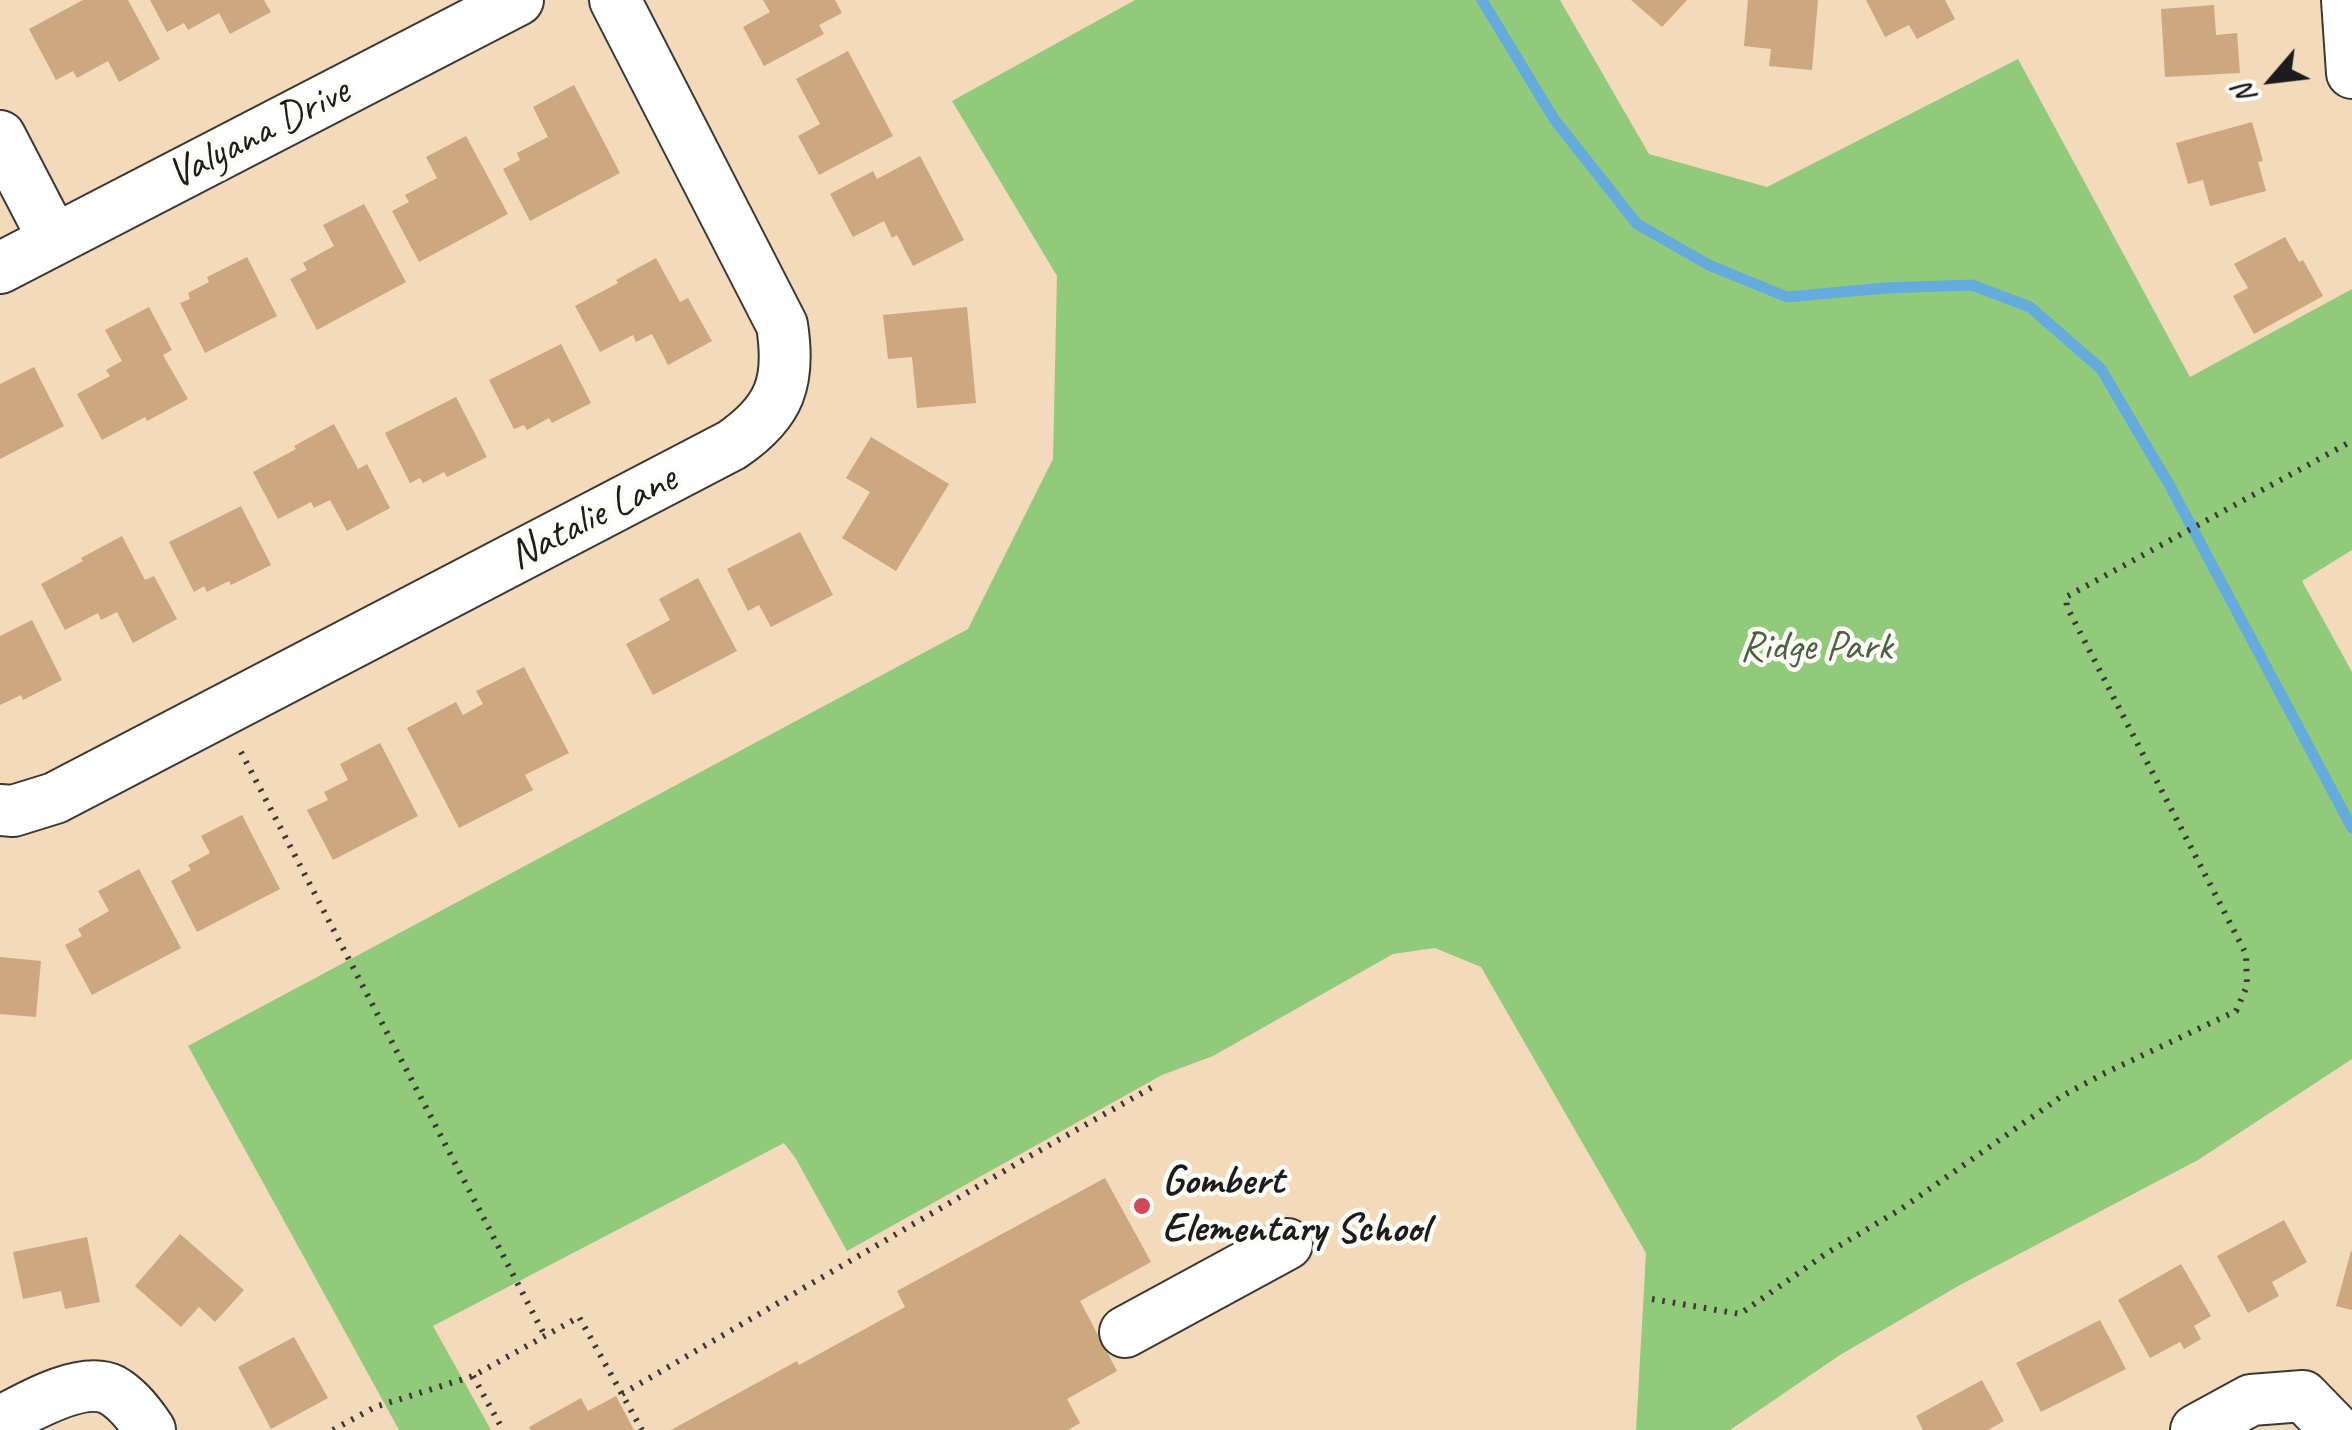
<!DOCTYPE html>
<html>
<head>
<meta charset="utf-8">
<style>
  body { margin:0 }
  #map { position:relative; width:2352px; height:1430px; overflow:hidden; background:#f2dabb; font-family:Caveat,sans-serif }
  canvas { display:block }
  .north { position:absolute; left:2222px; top:30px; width:100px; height:100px; -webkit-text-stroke:8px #fdfcf7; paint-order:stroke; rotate:242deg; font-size:28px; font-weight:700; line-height:40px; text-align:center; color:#1c1c1c }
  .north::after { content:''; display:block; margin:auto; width:35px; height:45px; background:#1c1c1c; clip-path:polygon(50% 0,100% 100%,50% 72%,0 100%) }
</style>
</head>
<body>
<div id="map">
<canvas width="2352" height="1430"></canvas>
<div class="north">N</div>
</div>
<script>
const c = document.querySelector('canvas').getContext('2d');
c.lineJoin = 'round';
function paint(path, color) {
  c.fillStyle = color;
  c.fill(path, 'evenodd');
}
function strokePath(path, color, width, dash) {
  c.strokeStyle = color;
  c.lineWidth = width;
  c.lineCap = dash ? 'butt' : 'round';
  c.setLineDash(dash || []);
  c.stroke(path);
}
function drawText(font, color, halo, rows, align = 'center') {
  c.font = font + ' Caveat,sans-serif';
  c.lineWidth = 9;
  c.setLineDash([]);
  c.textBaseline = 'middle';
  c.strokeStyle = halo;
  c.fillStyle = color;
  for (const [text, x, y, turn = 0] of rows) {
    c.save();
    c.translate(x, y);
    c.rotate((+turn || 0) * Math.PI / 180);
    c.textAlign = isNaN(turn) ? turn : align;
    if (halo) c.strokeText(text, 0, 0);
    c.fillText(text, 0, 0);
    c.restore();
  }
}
paint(new Path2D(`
  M1135,0H1560L1649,154L1767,187L2018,59L2190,377L2352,289V550L2302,581L2352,672V1059L2198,1160L1960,1285L1840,1355L1730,1430H1636L1646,1253L1481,967L1435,948L1393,954L1213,1056L1162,1075L847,1251L796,1159L784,1143L433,1326L491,1430H399L188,1046L968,629L1053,459L1057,276L952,101Z`), '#92ca7c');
strokePath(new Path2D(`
  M1482,0L1554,119L1637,224L1709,265L1787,297L1885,288L1972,285L2030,307L2101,369L2170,486L2352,828`), '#65acdc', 11);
paint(new Path2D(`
  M83,0H128L160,59L119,82L108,61L77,78L73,71L56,80L29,29Z
  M150,0H264L271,12L230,34L219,13L188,30L184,23L167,32Z
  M763,0H835L842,13L819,25L824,34L764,66L743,27L770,12Z
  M1631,0H1687L1662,27Z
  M1748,0H1818L1812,70L1769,66L1771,49L1744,46Z
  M1866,0H1945L1955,19L1917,39L1909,25L1885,37Z
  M2214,5L2216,35L2237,33L2240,73L2165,77L2161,9Z
  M848,51L893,136L819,175L798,136L820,124L796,79Z
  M574,85L620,173L530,221L503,169L520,160L517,153L548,137L533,107Z
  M2252,122L2263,161L2258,162L2266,191L2210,206L2203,180L2188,184L2176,143Z
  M466,136L508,214L419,262L392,211L409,202L405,195L437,178L426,157Z
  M920,156L964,240L913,266L897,235L892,238L884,221L853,237L830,194L873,171L877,179Z
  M364,204L406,282L317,330L290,279L307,270L303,263L334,246L323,225Z
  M2285,237L2299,262L2303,260L2323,296L2254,334L2233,296L2248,288L2234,264Z
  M247,257L277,316L205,353L180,303L190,299L188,293L209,282L207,277Z
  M656,258L680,302L688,298L712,341L668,365L652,334L636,342L633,335L600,352L575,306L618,283L616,280Z
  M149,307L172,350L163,355L188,399L147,421L145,417L102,440L77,394L110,376L106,370L122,361L105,330Z
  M967,307L976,403L917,408L912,357L888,359L883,315Z
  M561,344L591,403L552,423L549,418L527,430L524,425L514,429L489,380Z
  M34,367L64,426L0,459V384Z
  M456,397L487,457L447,477L444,472L423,483L420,478L410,483L385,433Z
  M334,424L358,469L367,464L390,508L347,531L330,500L314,508L311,502L278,519L253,472L296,449L294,446Z
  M871,437L949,484L896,571L842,538L870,492L846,478Z
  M241,506L271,565L231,585L229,581L207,592L204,586L194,592L169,542Z
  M800,532L833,595L771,627L759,605L748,611L727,569Z
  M122,536L145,580L154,576L177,619L133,643L117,612L101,620L98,613L65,630L41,584L83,561L81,558Z
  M698,578L737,651L653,695L626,644L670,620L659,599Z
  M32,620L62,680L23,700L21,695L0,705V636Z
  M524,667L569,753L525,775L533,790L459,828L407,728L456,702L463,715L483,704L476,691Z
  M380,743L418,816L333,860L307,810L328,800L324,792L348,780L340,764Z
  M242,815L280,889L197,932L171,881L191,870L188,865L210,853L201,836Z
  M139,869L181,948L92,995L65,945L82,936L78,929L109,911L98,891Z
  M0,957L41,961L36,1017L0,1014Z
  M1105,1178L1151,1262L1080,1301L1117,1371L1067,1399L1080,1423L1068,1430H671L797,1361L799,1365L905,1307L897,1291Z
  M2284,1220L2307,1262L2272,1282L2279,1296L2248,1313L2217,1256Z
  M180,1234L244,1290L215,1322L199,1307L181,1327L135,1286Z
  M87,1237L100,1302L65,1309L61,1291L23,1299L13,1252Z
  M2351,1251L2352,1252V1310L2336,1306Z
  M2181,1264L2211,1316L2194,1326L2201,1339L2184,1349L2180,1342L2150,1358L2118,1300Z
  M2100,1320L2126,1369L2041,1412L2016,1363Z
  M294,1337L328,1398L271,1429L238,1367Z
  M1982,1380L2004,1421L1988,1430H1923L1916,1416Z
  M616,1396L634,1430H531L529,1427L581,1398L588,1411Z`), '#cca77f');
const minor = new Path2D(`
  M2347,0L2352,73
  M0,136L54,240
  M0,268L518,0
  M0,810L13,811L55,798L732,445C780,412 791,382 782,325L615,0
  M1125,1332L1287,1244
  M0,1422C26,1408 82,1375 112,1390C128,1399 140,1415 150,1430
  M2196,1430L2251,1400L2303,1396L2336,1430`);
strokePath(minor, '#3c3834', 54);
strokePath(new Path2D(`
  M241,752L545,1336
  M1652,1299L1740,1314L1827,1253L1901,1209L2062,1096L2105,1073L2236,1011L2247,986L2246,954L2067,607L2066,597L2352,441
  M473,1376L503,1430
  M622,1394L1030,1156L1156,1085
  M333,1430L375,1407L473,1376L579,1317L642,1430`), '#3c3834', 6, [2.5, 8]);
strokePath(minor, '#fff', 50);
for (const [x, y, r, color] of [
  [1142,1206,10,"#d1495b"]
]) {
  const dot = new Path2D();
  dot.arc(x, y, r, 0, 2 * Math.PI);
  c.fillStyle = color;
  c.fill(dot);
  strokePath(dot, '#fdfcf7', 4);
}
drawText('42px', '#1c1c1c', '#fdfcf7', [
  ["Valyana Drive",259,134,-27],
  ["Natalie Lane",593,518,-27]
]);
drawText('42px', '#4b6242', '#fdfcf7', [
  ["Ridge Park",1816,648]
]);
drawText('bold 42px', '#1c1c1c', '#fdfcf7', [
  ["Gombert",1162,1182],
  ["Elementary School",1162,1230]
], 'left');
</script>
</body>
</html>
